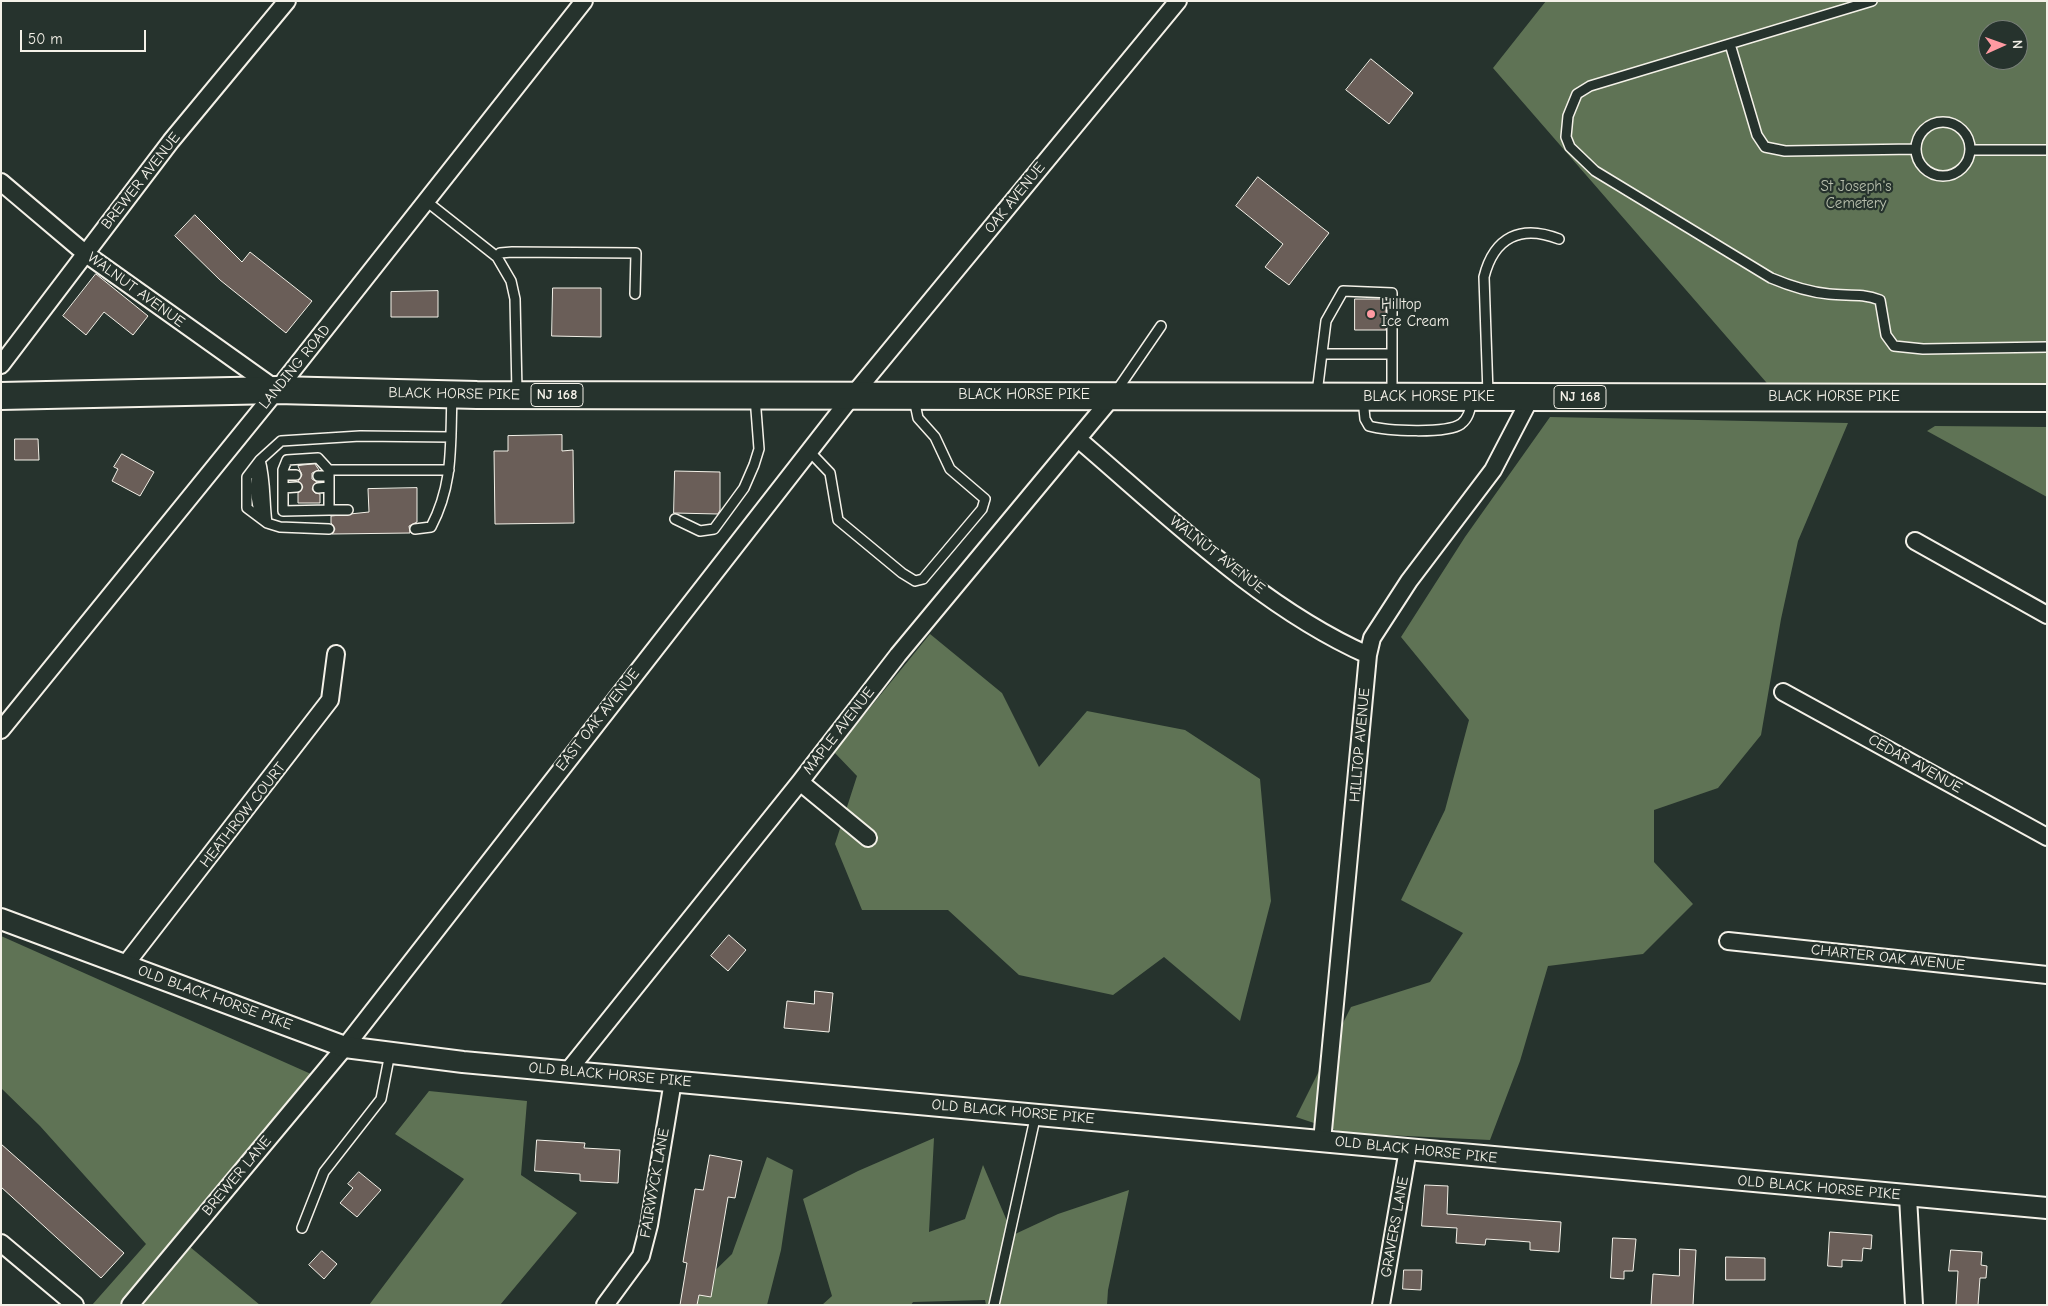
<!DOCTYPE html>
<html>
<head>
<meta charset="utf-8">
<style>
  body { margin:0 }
  #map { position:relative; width:2048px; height:1306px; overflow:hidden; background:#26332d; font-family:"Comic Neue",sans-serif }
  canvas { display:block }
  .frame { position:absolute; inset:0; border:2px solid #f4f1e8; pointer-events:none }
  .north { position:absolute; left:1978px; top:20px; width:50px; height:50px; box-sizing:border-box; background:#26332d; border:1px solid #787f78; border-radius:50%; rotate:88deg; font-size:14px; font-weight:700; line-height:20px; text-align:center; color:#f4f1e8 }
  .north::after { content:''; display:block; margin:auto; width:18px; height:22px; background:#ff9aa2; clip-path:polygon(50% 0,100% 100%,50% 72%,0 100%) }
  .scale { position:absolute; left:20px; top:30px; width:126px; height:22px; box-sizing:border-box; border:2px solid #f4f1e8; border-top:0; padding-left:6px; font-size:15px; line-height:18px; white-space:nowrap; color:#f4f1e8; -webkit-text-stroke:4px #26332d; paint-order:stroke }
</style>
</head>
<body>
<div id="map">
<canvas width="2048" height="1306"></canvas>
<div class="frame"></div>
<div class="north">N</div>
<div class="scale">50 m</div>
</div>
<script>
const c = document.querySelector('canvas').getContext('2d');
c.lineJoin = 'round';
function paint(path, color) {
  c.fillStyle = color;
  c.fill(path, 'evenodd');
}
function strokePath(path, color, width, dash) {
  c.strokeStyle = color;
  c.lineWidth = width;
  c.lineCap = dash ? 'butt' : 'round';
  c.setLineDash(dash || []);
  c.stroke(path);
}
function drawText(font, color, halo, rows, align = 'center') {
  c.font = font + ' "Comic Neue",sans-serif';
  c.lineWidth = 4.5;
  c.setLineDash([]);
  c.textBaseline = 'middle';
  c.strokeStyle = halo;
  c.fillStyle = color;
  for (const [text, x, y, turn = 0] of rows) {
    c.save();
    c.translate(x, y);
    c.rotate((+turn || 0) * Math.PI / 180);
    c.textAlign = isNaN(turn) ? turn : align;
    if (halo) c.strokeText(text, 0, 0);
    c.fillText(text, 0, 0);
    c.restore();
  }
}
paint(new Path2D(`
  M1546,1H2047V398L1779,397L1493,68ZM1988,30H2018V60H1988Z
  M1550,417L1848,423L1798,541L1781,619L1761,735L1718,788L1654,810V862L1693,904L1643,954L1548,966L1520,1061L1490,1140L1344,1133L1296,1117L1351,1007L1430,982L1463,933L1401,900L1445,810L1469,720L1401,637L1465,537Z
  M1935,426L2047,427V497L1927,431Z
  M930,634L1002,693L1039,767L1087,711L1185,730L1260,779L1271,901L1240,1021L1164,957L1113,995L1019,975L948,910H862L835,844L857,776L834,752Z
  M1,936L311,1074L184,1242L260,1305H92L146,1244L40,1126L1,1088Z
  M429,1091L527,1101L521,1175L577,1213L500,1305H369L464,1179L395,1134Z
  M934,1138L929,1232L965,1219L983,1165L1013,1235L1058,1214L1129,1190L1108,1290L1107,1305H986L985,1300L913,1302L911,1305H822L832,1296L803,1199L858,1171Z
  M767,1157L793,1170L781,1250L767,1305H691L695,1290L732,1254Z`), '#5f7355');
const building = new Path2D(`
  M1371,59L1413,93L1389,124L1346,90Z
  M1258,177L1329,233L1289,285L1265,267L1283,244L1236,206Z
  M195,215L242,262L250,252L312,301L286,333L220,280L175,236Z
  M96,274L148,316L133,335L104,312L86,335L63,316Z
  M553,288H601V337L552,336Z
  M438,291V317H391V292Z
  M1355,299H1386V330H1355Z
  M562,435V451L573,450L574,523L495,524L494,451H508V436Z
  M15,439H38L39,460H15Z
  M122,454L154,472L140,496L112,481L118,469L114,467Z
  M315,464L319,470L312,473V479L317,482L312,489L315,493L320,494V503H298V493L303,487L298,481L302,475L298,466Z
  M675,471L720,472V510L718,514L674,513Z
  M417,488V522L409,526L410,533L332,534L335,529L331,523V516L369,512L368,489Z
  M729,935L746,950L728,971L711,956Z
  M815,991L833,993L829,1032L784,1028L787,1001L814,1004Z
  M537,1140L585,1143L584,1148L620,1150L618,1183L580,1181V1174L535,1171Z
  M1,1144L124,1253L101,1278L1,1187Z
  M710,1155L742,1161L735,1198L728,1197L711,1297L699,1295L697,1305H680L687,1263L683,1262L695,1189L703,1190Z
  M359,1172L381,1190L357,1217L340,1203L353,1188L348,1184Z
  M1425,1185L1448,1186L1447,1214L1561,1222L1559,1252L1530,1250V1242L1517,1241L1486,1239L1485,1245L1456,1243L1457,1228L1422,1226Z
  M1830,1232L1872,1235L1871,1249L1863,1248L1862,1261L1842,1260V1267L1828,1266Z
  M1613,1238L1636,1239L1633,1271H1624V1279L1611,1278Z
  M1680,1249L1696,1250L1693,1305H1651L1653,1274L1679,1276Z
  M1951,1250L1982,1252L1981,1265L1987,1266L1986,1278H1980L1978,1305H1956L1958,1271H1949Z
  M322,1251L337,1264L324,1279L309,1265Z
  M1726,1257L1765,1258V1280H1726Z
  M1404,1270H1422L1421,1290L1403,1289Z`);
paint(building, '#6a5e58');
strokePath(building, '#f4f1e8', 1);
const service = new Path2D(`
  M1872,1L1590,86L1577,94L1568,116L1566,137L1570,147L1595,171L1771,278C1790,286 1808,292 1829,294C1847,296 1862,293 1880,300L1886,335L1894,346L1923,349L2047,347
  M1730,44L1757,135L1765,147L1785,151L1915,149
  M1916 149a27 27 0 1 1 54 0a27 27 0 1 1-54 0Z
  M1971,150H2047
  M426,201L497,257L500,253L512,252L636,253L635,294
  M497,257L511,281L515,299L517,392
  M1322,354H1392
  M1115,393L1161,326
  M1317,393L1326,321L1343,291L1392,293V394
  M1488,394L1484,277C1494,237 1521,224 1559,239
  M1363,399L1365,419L1369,426C1386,431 1447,434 1461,424C1469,418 1470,409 1472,400
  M809,451L830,473L838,520L902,573L915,581L923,579L982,509L985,499L950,469L935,437L918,418L914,399
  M318,458L329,470V510L283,511V470L287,460Z
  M260,460L247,477V508L267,523L280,527L329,529
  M259,465C255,482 253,502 263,517
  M329,470H449
  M283,475H296
  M318,476H329
  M283,488L297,487
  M318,488L329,487
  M329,510H348
  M675,519L700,531L714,529L744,488L754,465L759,449L755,397
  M267,523C264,502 266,481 260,460L281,441L360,436L451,437
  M415,529L431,527C454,483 450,445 452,397
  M302,1228L324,1172L381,1099L390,1053
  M994,1305L1036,1114`);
const minor = new Path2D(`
  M1,182L86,254L277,390
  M1,365L171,141L287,1
  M1078,439C1166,514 1261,608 1368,655
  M1915,541L2047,615
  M1783,692L2047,837
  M1,730L277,390L584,1
  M800,782L868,838
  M1728,941L2047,975
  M125,965L330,700L336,654
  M568,1071L800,782L898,655L1114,395
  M1322,1141L1368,655L1372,638L1409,581L1493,470L1531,397
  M1908,1197L1914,1305
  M1,1243L75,1305
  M130,1305L345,1047L853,395L1178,1
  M605,1305L641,1256L649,1225L673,1081
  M1381,1305L1408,1149`);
const tertiary = new Path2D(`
  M1,919L345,1047L463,1062L2047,1208`);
const primary = new Path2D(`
  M1,396L277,390L477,395L2047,398`);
strokePath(service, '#f4f1e8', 12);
strokePath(minor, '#f4f1e8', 20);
strokePath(tertiary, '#f4f1e8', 24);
strokePath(primary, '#f4f1e8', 30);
strokePath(service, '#26332d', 9);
strokePath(minor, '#26332d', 16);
strokePath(tertiary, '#26332d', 20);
strokePath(primary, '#26332d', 26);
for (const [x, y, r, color] of [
  [1371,314,5,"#ff9aa2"]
]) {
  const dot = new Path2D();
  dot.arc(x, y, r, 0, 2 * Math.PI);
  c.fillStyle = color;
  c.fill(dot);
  strokePath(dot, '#26332d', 2);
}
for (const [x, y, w] of [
  [557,395,52],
  [1580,397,52]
]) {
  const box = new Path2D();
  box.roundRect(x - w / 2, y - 11.5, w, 23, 4);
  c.fillStyle = '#26332d';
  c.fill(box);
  strokePath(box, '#f4f1e8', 1);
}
drawText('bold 14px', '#f4f1e8', null, [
  ["NJ 168",557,395],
  ["NJ 168",1580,397]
]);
drawText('15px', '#f4f1e8', '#26332d', [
  ["BREWER AVENUE",141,181,-52],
  ["OAK AVENUE",1015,198,-51],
  ["WALNUT AVENUE",136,290,36],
  ["LANDING ROAD",295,367,-51],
  ["BLACK HORSE PIKE",454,394,1],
  ["BLACK HORSE PIKE",1024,395],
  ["BLACK HORSE PIKE",1429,397],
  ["BLACK HORSE PIKE",1834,397],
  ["WALNUT AVENUE",1217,555,38],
  ["EAST OAK AVENUE",598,720,-52],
  ["MAPLE AVENUE",839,731,-52],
  ["HILLTOP AVENUE",1360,745,-85],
  ["CEDAR AVENUE",1915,764,29],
  ["HEATHROW COURT",243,815,-52],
  ["CHARTER OAK AVENUE",1888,958,6],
  ["OLD BLACK HORSE PIKE",215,998,20],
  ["OLD BLACK HORSE PIKE",610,1075,5],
  ["OLD BLACK HORSE PIKE",1013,1112,5],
  ["OLD BLACK HORSE PIKE",1416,1150,6],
  ["BREWER LANE",237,1176,-50],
  ["FAIRWYCK LANE",655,1183,-80],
  ["OLD BLACK HORSE PIKE",1819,1188,5],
  ["GRAVERS LANE",1395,1227,-80]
]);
drawText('15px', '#b8bfad', '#26332d', [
  ["St Joseph's",1856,187],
  ["Cemetery",1856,204]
]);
drawText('15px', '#f4f1e8', '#26332d', [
  ["Hilltop",1381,305],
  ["Ice Cream",1381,322]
], 'left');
</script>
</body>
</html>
